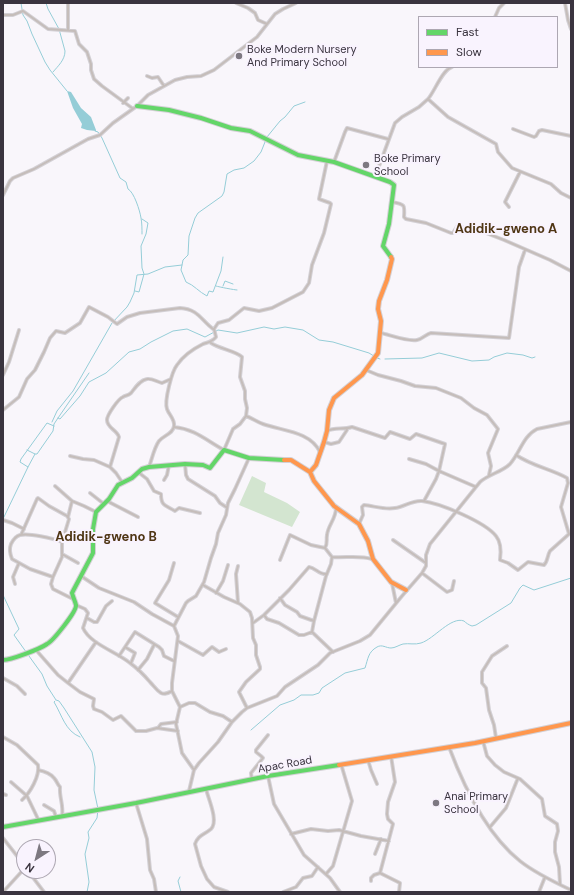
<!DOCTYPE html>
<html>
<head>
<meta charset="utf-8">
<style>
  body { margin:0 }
  #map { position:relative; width:574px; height:895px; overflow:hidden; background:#f9f6fb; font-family:"DM Sans",sans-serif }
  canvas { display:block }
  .frame { position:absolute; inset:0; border:4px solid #3a343f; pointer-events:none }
  .legend { position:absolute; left:418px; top:16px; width:140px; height:52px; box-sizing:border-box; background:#f9f3fe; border:1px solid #ada7b2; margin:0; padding:5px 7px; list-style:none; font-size:12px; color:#3a343f }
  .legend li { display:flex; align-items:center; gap:8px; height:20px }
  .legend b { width:20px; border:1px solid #ada7b2 }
  .north { position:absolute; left:16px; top:839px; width:40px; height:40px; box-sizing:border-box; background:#f9f3fe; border:1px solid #ada7b2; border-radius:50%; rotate:216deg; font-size:11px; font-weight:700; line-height:16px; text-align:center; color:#3a343f }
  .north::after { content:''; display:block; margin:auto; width:14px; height:18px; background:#7d7881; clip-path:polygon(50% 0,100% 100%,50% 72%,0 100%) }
</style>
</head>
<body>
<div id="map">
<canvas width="574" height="895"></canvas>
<div class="frame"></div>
<ul class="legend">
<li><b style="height:5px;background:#63d668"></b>Fast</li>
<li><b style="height:5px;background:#ff974d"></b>Slow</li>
</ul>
<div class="north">N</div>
</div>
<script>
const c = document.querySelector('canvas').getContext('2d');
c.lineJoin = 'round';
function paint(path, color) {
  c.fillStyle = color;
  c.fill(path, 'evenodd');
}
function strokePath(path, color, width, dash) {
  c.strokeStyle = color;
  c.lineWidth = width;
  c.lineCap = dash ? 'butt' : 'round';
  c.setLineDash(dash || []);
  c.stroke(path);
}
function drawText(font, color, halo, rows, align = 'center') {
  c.font = font + ' "DM Sans",sans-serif';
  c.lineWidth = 4;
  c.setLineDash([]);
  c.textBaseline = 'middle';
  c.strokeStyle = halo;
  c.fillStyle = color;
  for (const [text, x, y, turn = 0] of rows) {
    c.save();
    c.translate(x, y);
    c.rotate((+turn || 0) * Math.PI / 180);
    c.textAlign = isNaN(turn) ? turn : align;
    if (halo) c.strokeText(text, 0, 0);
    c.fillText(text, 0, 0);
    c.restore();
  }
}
paint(new Path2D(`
  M252,476L266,483L264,492L287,503L300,512L292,527L239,505Z`), '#d3e5d0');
paint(new Path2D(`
  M67,91L71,92L81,108L91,117L96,130V131L87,130L81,128L82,124L73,108Z`), '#95cdd7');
strokePath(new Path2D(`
  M21,3L23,15L27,21L32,34L45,62L50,70L67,91
  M46,3L48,9L59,29L65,51C65,60 58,66 53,72
  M95,131L98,132L102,138L120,178L126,182L128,189C134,192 140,211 141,218C142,223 142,229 142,234
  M223,257L221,271L213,292L209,291L207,296C199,292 194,285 186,282L181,270L183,260L188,255L189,236L195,218L198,213L222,196L224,192L227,174L234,170L244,168L254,161L261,152L267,137L280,121L285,117L294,106L305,102
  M216,286C219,287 235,290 237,290
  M223,286L225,281L233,284
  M135,291L139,292L144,274L142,268L141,246L146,234L148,223L142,219
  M385,359L422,358L439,353L472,361L489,360L494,357L507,353L523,355L532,358L535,357
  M58,418L60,419L80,396L89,382L106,373L129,352L140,349L151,342L173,331L187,329L205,337L218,330L237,333L264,327L274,329L285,327L303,330L319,340L333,342L369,353L377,358L380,359
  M52,422L57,411L73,391L112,323L127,307L130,302L134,293L137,275L148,274L165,267L182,265
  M27,450L35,454L28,467
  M35,454H37L53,431L54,424L58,418L89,373
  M3,519L28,467L20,462L21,459L47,423L54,426
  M3,595L19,629L14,635L34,663L42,674L47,686L56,700L59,701L64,708L92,752L95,767L94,790L98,809L97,818L88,832L89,838L85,854L89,882L87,892
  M55,701L54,702C62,715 65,731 80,737
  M251,730L280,705L294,700L301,695H313L319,693L322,688L345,673L365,668C368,659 368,652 377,647C382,644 386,648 391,648C395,648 399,645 403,644C409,643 415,645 421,643C434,639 451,616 464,621C466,623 469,625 472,626L476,625L511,603L520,588L523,585L534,590L571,578
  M180,877L178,881L181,892`), '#95cdd7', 1);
const street = new Path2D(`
  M68,3V30
  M236,3L248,8L255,13L258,20L267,24
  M565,3L568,20L571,29
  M3,15H13L23,11L48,29L75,31L79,44L87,52L91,64V70L94,79L102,86L132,108
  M495,17L499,8L504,3
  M147,76L152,78L158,77L164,86
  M428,99C435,91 442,70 452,67
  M123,103L128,98
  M513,129L534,137L536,136L539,131L542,130L571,136
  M334,162L345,132L347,128L388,139
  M375,177L395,123L402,117L419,107L428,99L448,117L496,144L498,152L512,168L551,184L561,193L571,198
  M3,195L10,181L13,178L34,169L88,139L100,135L113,123L137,106L148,95L175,80L187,77L201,76L214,70L257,37L275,14L283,9L296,3
  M392,202C405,204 405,205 404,217L406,219L426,223L451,233H453L458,225L469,230L486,233L504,240L550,260L571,271
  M509,207L505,202L520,172
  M381,333C390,335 408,342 417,340C423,339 426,334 431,333L509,338L519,267L525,250
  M211,343C220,349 236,351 242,357L240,377L245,391V399L247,408L246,416
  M366,370L378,375L401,381L415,386L436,388L461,398L474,408L487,415L498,429L488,453L491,466L489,475
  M3,375L9,362L19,330
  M3,410L19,397L27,379L35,370L44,352L50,338L56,331L65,333L80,323L89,307L108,317L117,324L127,317L140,313L180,308C198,309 201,320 213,329
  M174,427C195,429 207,441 224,450L233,429L240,424L246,416C252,418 257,422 263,424C282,431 310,431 320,452
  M327,431C335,427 343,430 352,427L385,438L390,432L410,439L416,434L445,444L439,471L476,487
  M324,442L331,444L339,442L347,430
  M516,455C532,466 551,469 567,478L568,483L561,507L569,534
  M70,456L83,459L94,460L110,467
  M409,459L426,464L439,471L436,479L424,501
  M185,464L186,475L188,479L215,496L220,503L226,507
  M149,467C152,459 154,448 159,441C164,435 173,434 174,426C175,419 169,415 167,409C164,401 172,371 177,365C183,356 193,349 203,344C209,342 212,342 216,337L214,329L218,323L229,320L244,308L259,311L272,308L303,292L309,283L312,265L324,233L331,204L330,203L319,199L327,161
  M138,472L147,479L154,491L161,494C161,506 165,505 175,511L179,508L200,513
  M164,480L167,475L169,465
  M122,482L116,473L110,467L119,437C117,430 107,428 107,420C107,415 118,399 123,397C126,395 128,396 131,393C135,388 140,380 147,379C152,378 157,382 162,383L171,379
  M55,486L72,501L84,506L96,512
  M90,493L104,504
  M107,501L138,517
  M68,517L72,501
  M3,520L12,523L24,529
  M359,524L363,515L362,507L364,505C374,506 385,510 395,508C404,507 412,500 422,501C440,503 485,522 496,536C501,542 501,553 500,560L508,563L518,570L528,562L544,565C548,561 547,556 550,551L569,534
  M21,535L37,499L38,498L49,506L67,516L69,519L62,542
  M393,540L426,563
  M325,548C328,543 326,540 327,535C328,525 336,519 336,508
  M62,554L78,563
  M332,557C346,558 359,555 372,559
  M280,560L290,535L311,545L325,548L332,557L331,564L326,576L314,621L312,632L333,652
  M174,563L169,580L155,603L178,617
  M422,573L447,592L452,590L454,581
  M81,576L99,588L134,602L152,614L174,626
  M53,577L62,557V542C52,538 29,533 20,535C16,536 13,540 11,544C9,549 10,554 12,559L30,569L53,577L51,584L53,589L73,599
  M392,583L396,603
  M15,584L13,577L19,563
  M203,585L224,597L240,604L250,612L252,618L253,638L256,645V655L260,667V669L246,682L239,692L247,708
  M216,593L223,581L228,565
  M280,598L285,605L297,612L300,616L314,621
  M238,603L236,574L238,566
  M76,605L85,609L88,613L83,628C90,644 117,652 130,663C137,668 144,675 150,682C154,686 156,690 161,693C165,695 168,693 172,691
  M264,615L289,590L309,567C316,568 319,575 327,574
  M87,618L94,622H97L106,606L112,601
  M253,623L264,615L267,619L279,623L299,635H304L312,632
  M178,641L203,655L212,647L219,652L226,649
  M125,647L135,653L131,663
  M36,650L58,675L68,683L96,642
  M119,656L135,632L159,647L162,650L164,656L174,661
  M138,670L147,659L154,645
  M3,678L17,686L25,694
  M68,683L80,692L94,699L93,706L94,709L102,712L113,720L121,716L136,731H146L157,728L178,731
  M180,707L189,703H195L210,712L223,716L232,722
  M158,728L161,724L177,722
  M3,737L17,745L38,765C40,776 30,793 22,800
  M496,738L494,725L489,710L486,688L482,683V672L492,656L507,646
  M483,741L487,756L495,765L504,772L520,779L542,799L545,816L557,824L558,831L555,842V852L559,867L560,884
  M449,747C464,787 486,834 520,861C535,873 554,882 571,890
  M391,756L395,782L388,802L387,814L388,819L393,824L380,873L400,883L399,892
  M368,760L371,770L377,784
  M38,770C43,771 51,774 54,778C57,781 57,784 60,787C59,797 64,806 62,816
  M194,770L182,753L176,724L180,707L172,691V683L178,636L174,626L186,603L188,601L196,596L204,582L211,558L216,544L218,533L226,515L228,503L235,489L249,458
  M268,776L274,804L304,855L330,878L340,892
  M252,780L251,773L263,758L261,756L256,752V750L268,735
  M11,782L27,796L39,821
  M206,789C208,798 219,821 211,829C204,835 198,835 195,844L201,866L207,879L214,887L228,892
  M189,791L194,770L199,763L218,742L232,722L242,712L247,708L277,696L285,687L318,665L330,653L360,641L370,635L402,596L422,573L426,566V555L430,544L480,482C489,474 502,472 510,464C520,453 523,436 537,429L571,422
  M3,794L6,795
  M136,803L147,839L150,870L154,879L156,892
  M44,805L54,811L56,817
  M490,827L506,808L518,778
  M291,834L311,829L328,831L339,830L361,836L389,841
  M3,838L24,865
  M375,854L381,839
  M28,871L44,892
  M326,874L333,866L352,801L341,764
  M371,881V878L374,875L380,873
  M3,892L24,869
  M283,892L296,887L303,878L312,876L318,867
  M539,892L545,877`);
const fast = new Path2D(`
  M137,106L169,110L201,118L231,128L250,131L298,155L334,162L390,182L394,185L389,224L383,246L391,257
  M3,660C11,660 40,649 47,644C53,641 77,611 76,605C75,601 73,597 72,593L93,553V529L96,512L109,499L118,485L132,478L142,469L149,467L185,464L203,465L210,468L224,450L249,458L284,460
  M3,827L136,803L268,776L339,765`);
const slow = new Path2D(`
  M284,460H291L310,472L314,481L334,506L359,524L368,541L373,559L391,582L406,590
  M310,472L316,465L324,442L327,431L329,410L334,398L362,375L378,353L381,321L378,309L379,301L387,280L392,259L391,257
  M339,765L475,743L571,723`);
strokePath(street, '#d3d0d5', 4);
strokePath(fast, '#d3d0d5', 6);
strokePath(slow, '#d3d0d5', 6);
strokePath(street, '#c5bdba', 2);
strokePath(fast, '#63d668', 4);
strokePath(slow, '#ff974d', 4);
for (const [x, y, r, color] of [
  [239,56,4,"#7d7881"],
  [366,165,4,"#7d7881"],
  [436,803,4,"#7d7881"]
]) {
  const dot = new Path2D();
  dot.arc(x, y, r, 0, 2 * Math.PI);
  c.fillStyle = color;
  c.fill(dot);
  strokePath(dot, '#f9f3fe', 1.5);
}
drawText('11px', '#3a343f', '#f9f3fe', [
  ["Boke Modern Nursery",247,50],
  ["And Primary School",247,63],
  ["Boke Primary",374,159],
  ["School",374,172],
  ["Anai Primary",444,797],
  ["School",444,810]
], 'left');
drawText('11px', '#3a343f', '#f9f3fe', [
  ["Apac Road",285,765,-10]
]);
drawText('bold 13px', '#4f3614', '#f9f3fe', [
  ["Adidik-gweno A",506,230],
  ["Adidik-gweno B",106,538]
]);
</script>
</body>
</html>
